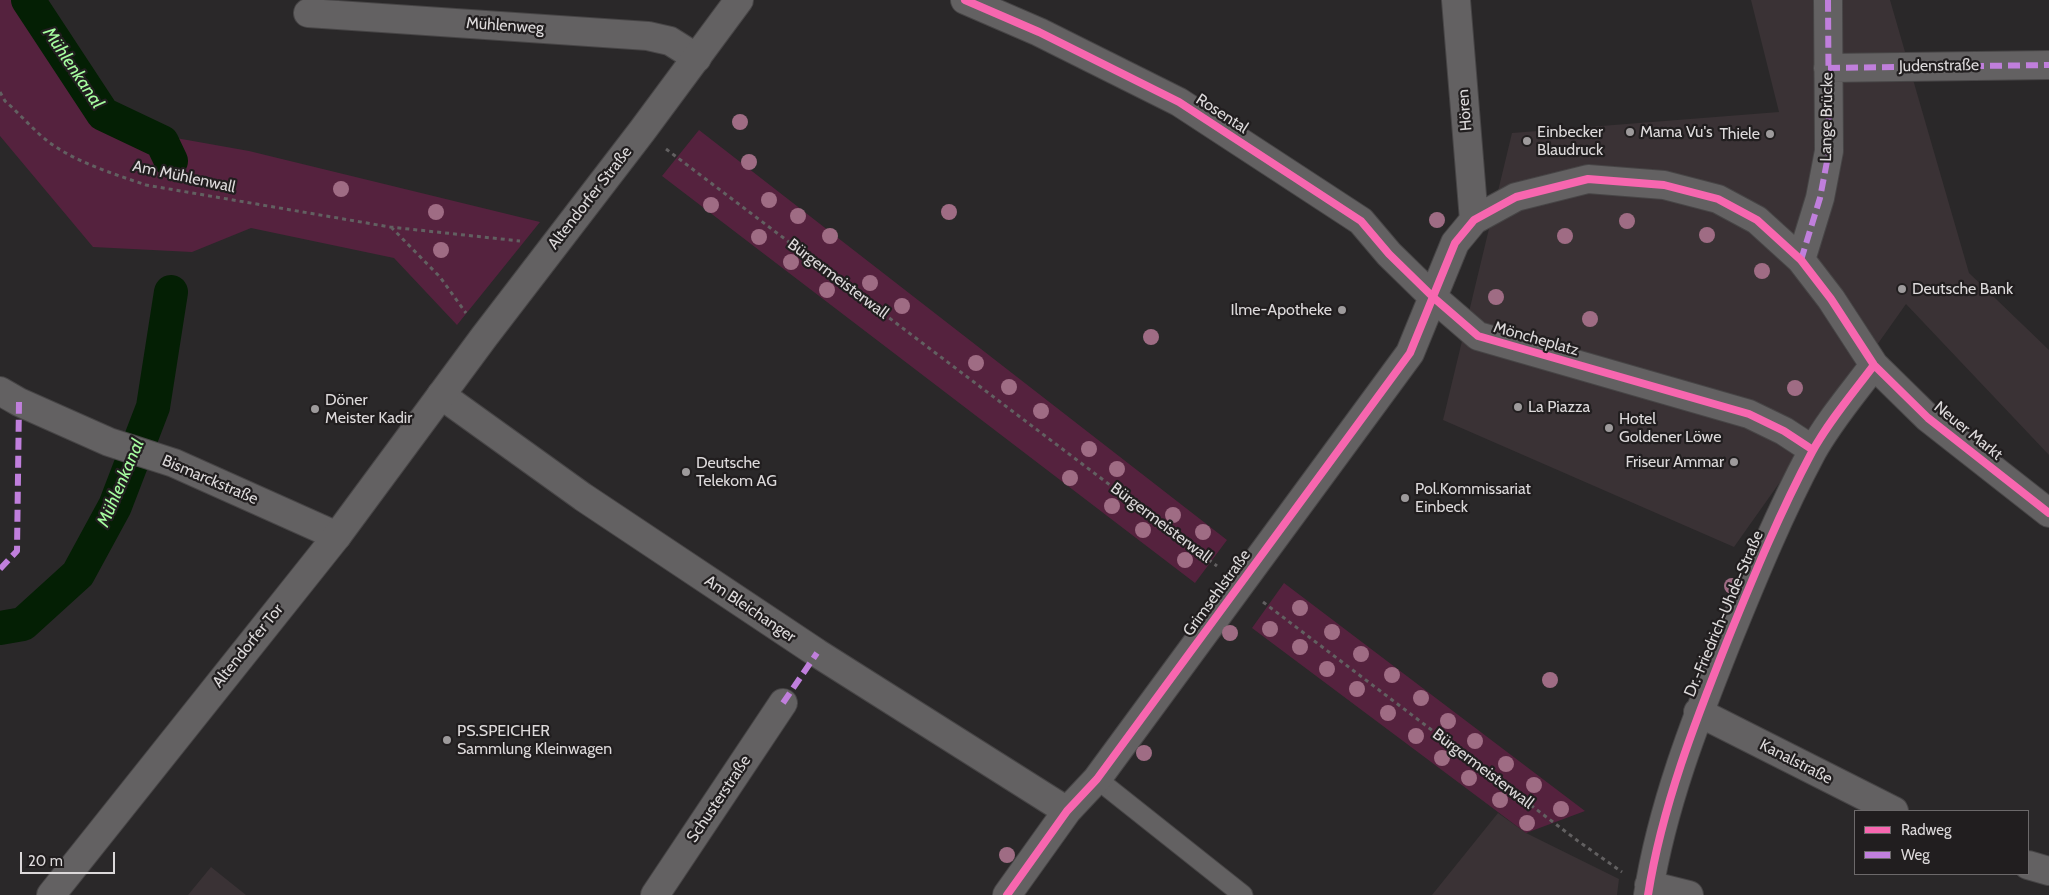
<!DOCTYPE html>
<html>
<head>
<meta charset="utf-8">
<style>
  body { margin:0 }
  #map { position:relative; width:2049px; height:895px; overflow:hidden; background:#2a2829; font-family:Cabin,sans-serif }
  canvas { display:block }
  .legend { position:absolute; left:1854px; top:810px; width:175px; height:65px; box-sizing:border-box; background:#211e1f; border:1px solid #6c696a; margin:0; padding:6px 9px; list-style:none; font-size:15px; color:#dcd9da }
  .legend li { display:flex; align-items:center; gap:10px; height:25px }
  .legend b { width:25px; border:1px solid #6c696a }
  .scale { position:absolute; left:20px; top:852px; width:95px; height:22px; box-sizing:border-box; border:2px solid #dcd9da; border-top:0; padding-left:6px; font-size:15px; line-height:18px; white-space:nowrap; color:#dcd9da; -webkit-text-stroke:4px #211e1f; paint-order:stroke }
</style>
</head>
<body>
<div id="map">
<canvas width="2049" height="895"></canvas>
<ul class="legend">
<li><b style="height:6px;background:#f766af"></b>Radweg</li>
<li><b style="height:6px;background:#c07fdc"></b>Weg</li>
</ul>
<div class="scale">20 m</div>
</div>
<script>
const c = document.querySelector('canvas').getContext('2d');
c.lineJoin = 'round';
function paint(path, color) {
  c.fillStyle = color;
  c.fill(path, 'evenodd');
}
function strokePath(path, color, width, dash) {
  c.strokeStyle = color;
  c.lineWidth = width;
  c.lineCap = dash ? 'butt' : 'round';
  c.setLineDash(dash || []);
  c.stroke(path);
}
function drawText(font, color, halo, rows, align = 'center') {
  c.font = font + ' Cabin,sans-serif';
  c.lineWidth = 4.5;
  c.setLineDash([]);
  c.textBaseline = 'middle';
  c.strokeStyle = halo;
  c.fillStyle = color;
  for (const [text, x, y, turn = 0] of rows) {
    c.save();
    c.translate(x, y);
    c.rotate((+turn || 0) * Math.PI / 180);
    c.textAlign = isNaN(turn) ? turn : align;
    if (halo) c.strokeText(text, 0, 0);
    c.fillText(text, 0, 0);
    c.restore();
  }
}
paint(new Path2D(`
  M1751,0H1890L1969,273L2049,350V455L1906,304L1734,547L1443,420L1512,133L1779,112Z
  M1498,813L1526,833L1619,879L1617,895H1432Z
  M211,867L246,895H188Z`), '#3a3235');
paint(new Path2D(`
  M0,0H15L103,125L249,151L540,222L457,325L394,258L251,228L192,252L93,247L0,136Z
  M699,130L1227,540L1195,583L662,176Z
  M1284,583L1585,811L1526,833L1252,628Z`), '#55223e');
strokePath(new Path2D(`
  M28,0L103,114L162,142L171,161
  M0,628L23,624L78,574L115,506L153,407L171,292`), '#041f04', 34);
const lane = new Path2D(`
  M1097,779L1243,895`);
const street = new Path2D(`
  M965,0L1039,32L1179,102L1361,221L1389,254L1434,298L1478,336L1749,414L1784,431L1813,450
  M1456,0L1474,220
  M308,13L648,36L670,41L697,58
  M1828,68L2049,65
  M1801,260L1820,198L1829,151L1828,0
  M0,391L19,402L109,442L174,463L337,536
  M441,395L583,497L817,653L1067,811
  M1698,712L1894,811
  M2028,865L2049,871
  M1649,885L1689,895
  M655,895L783,703
  M1007,895L1067,811L1097,779L1410,353L1455,243L1474,220L1516,197L1588,179L1664,185L1718,199L1757,220L1801,260L1831,299L1874,365L1928,418L2049,513
  M1648,895C1662,806 1695,722 1728,639C1754,575 1780,512 1812,452C1829,421 1853,393 1874,365`);
const secondary = new Path2D(`
  M51,895L337,536L484,337L642,131L739,0`);
strokePath(lane, '#474546', 21);
strokePath(street, '#474546', 30);
strokePath(secondary, '#474546', 30);
strokePath(new Path2D(`
  M0,92L5,101C20,114 34,131 50,143C78,163 114,174 146,185L390,227L520,241
  M666,149L1217,566
  M391,227L440,277L466,313
  M1263,602L1578,841L1622,872`), '#626061', 3, [4, 4]);
strokePath(lane, '#636162', 19);
strokePath(street, '#636162', 28);
strokePath(secondary, '#636162', 28);
strokePath(new Path2D(`
  M1828,68L2049,65
  M1801,260L1820,198L1829,151L1828,0
  M0,569L17,551L19,402
  M783,703L817,653`), '#c07fdc', 6, [12, 6]);
strokePath(new Path2D(`
  M965,0L1039,32L1179,102L1361,221L1389,254L1434,298L1478,336L1749,414L1784,431L1813,450
  M1007,895L1067,811L1097,779L1410,353L1455,243L1474,220L1516,197L1588,179L1664,185L1718,199L1757,220L1801,260L1831,299L1874,365L1928,418L2049,513
  M1648,895C1662,806 1695,722 1728,639C1754,575 1780,512 1812,452C1829,421 1853,393 1874,365`), '#f766af', 8);
c.fillStyle = '#9f6c84';
for (const [x, y] of [
  [740,122],
  [749,162],
  [341,189],
  [769,200],
  [711,205],
  [436,212],
  [949,212],
  [798,216],
  [1437,220],
  [1627,221],
  [1707,235],
  [830,236],
  [1565,236],
  [759,237],
  [441,250],
  [791,262],
  [1762,271],
  [870,283],
  [827,290],
  [1496,297],
  [902,306],
  [1590,319],
  [1151,337],
  [976,363],
  [1009,387],
  [1795,388],
  [1041,411],
  [1089,449],
  [1117,469],
  [1070,478],
  [1112,506],
  [1173,515],
  [1143,530],
  [1203,532],
  [1185,560],
  [1732,586],
  [1300,608],
  [1270,629],
  [1332,632],
  [1230,633],
  [1300,647],
  [1361,654],
  [1327,669],
  [1392,675],
  [1550,680],
  [1357,689],
  [1421,698],
  [1388,713],
  [1448,721],
  [1416,736],
  [1475,741],
  [1144,753],
  [1442,758],
  [1506,764],
  [1469,778],
  [1534,785],
  [1500,800],
  [1561,809],
  [1527,823],
  [1007,855]
]) {
  c.beginPath();
  c.arc(x, y, 8, 0, 2 * Math.PI);
  c.fill();
}
for (const [x, y, r, color] of [
  [1630,132,5,"#9e9b9c"],
  [1770,134,5,"#9e9b9c"],
  [1527,141,5,"#9e9b9c"],
  [1902,289,5,"#9e9b9c"],
  [1342,310,5,"#9e9b9c"],
  [1518,407,5,"#9e9b9c"],
  [315,409,5,"#9e9b9c"],
  [1609,428,5,"#9e9b9c"],
  [1734,462,5,"#9e9b9c"],
  [686,472,5,"#9e9b9c"],
  [1405,498,5,"#9e9b9c"],
  [447,740,5,"#9e9b9c"]
]) {
  const dot = new Path2D();
  dot.arc(x, y, r, 0, 2 * Math.PI);
  c.fillStyle = color;
  c.fill(dot);
  strokePath(dot, '#211e1f', 2);
}
drawText('16px', '#dcd9da', '#211e1f', [
  ["Mühlenweg",505,26,4],
  ["Judenstraße",1939,66,-1],
  ["Hören",1465,110,-95],
  ["Rosental",1222,114,33],
  ["Lange Brücke",1827,117,-89],
  ["Am Mühlenwall",184,177,12],
  ["Altendorfer Straße",590,198,-52],
  ["Bürgermeisterwall",838,279,37],
  ["Möncheplatz",1536,339,16],
  ["Neuer Markt",1968,431,39],
  ["Bismarckstraße",210,480,23],
  ["Bürgermeisterwall",1161,523,37],
  ["Grimsehlstraße",1217,593,-54],
  ["Am Bleichanger",750,609,34],
  ["Dr.-Friedrich-Uhde-Straße",1724,614,-67],
  ["Altendorfer Tor",248,646,-51],
  ["Kanalstraße",1796,762,27],
  ["Bürgermeisterwall",1483,769,37],
  ["Schusterstraße",719,799,-56]
]);
drawText('16px', '#dcd9da', '#211e1f', [
  ["Einbecker",1537,132],
  ["Blaudruck",1537,150],
  ["Mama Vu's",1640,132],
  ["Thiele",1760,134,"right"],
  ["Deutsche Bank",1912,289],
  ["Ilme-Apotheke",1332,310,"right"],
  ["Döner",325,400],
  ["Meister Kadir",325,418],
  ["La Piazza",1528,407],
  ["Hotel",1619,419],
  ["Goldener Löwe",1619,437],
  ["Friseur Ammar",1724,462,"right"],
  ["Deutsche",696,463],
  ["Telekom AG",696,481],
  ["Pol.Kommissariat",1415,489],
  ["Einbeck",1415,507],
  ["PS.SPEICHER",457,731],
  ["Sammlung Kleinwagen",457,749]
], 'left');
drawText('italic 18px', '#a6fea0', '#211e1f', [
  ["Mühlenkanal",73,68,56],
  ["Mühlenkanal",121,483,-67]
]);
</script>
</body>
</html>
